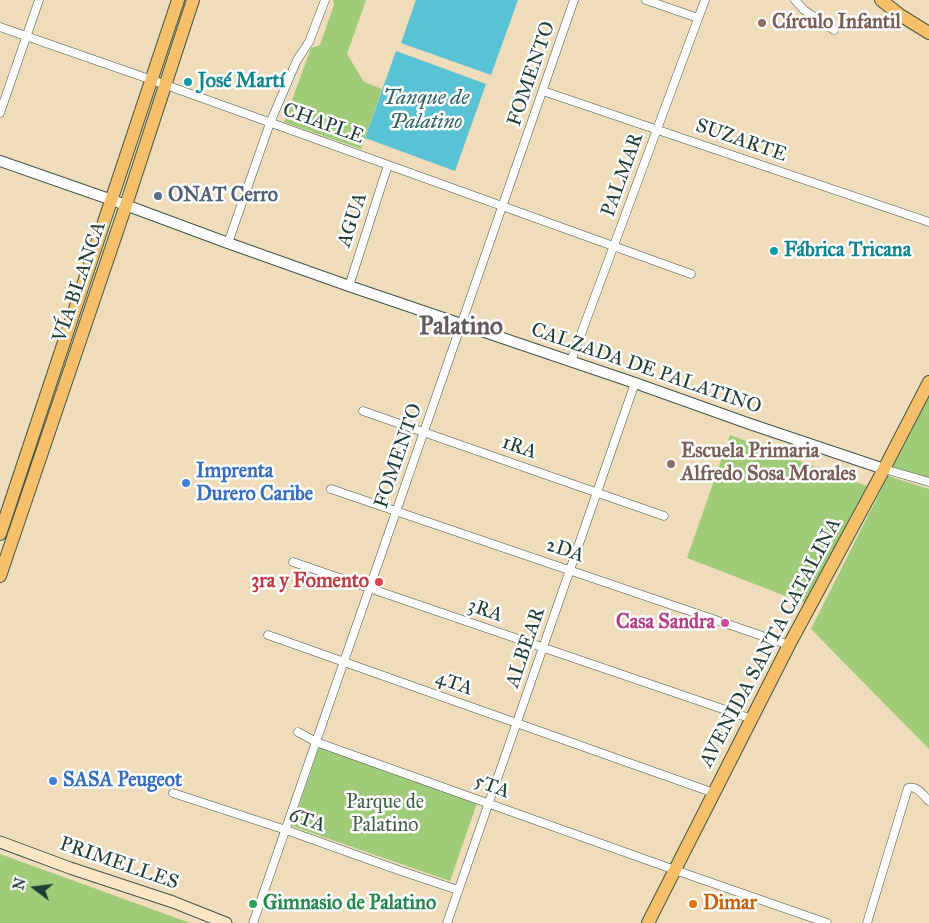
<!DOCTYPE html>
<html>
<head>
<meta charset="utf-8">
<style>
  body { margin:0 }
  #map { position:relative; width:929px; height:923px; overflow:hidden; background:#eedcba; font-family:"IM FELL Great Primer",serif }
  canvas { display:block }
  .north { position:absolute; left:10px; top:863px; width:50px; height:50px; -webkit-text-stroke:4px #fff; paint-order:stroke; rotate:285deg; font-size:14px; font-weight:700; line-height:20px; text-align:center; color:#1f3d34 }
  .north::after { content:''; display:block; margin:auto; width:18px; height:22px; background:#1f3d34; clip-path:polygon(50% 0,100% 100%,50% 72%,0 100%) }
</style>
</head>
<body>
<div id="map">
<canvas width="929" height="923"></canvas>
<div class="north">N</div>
</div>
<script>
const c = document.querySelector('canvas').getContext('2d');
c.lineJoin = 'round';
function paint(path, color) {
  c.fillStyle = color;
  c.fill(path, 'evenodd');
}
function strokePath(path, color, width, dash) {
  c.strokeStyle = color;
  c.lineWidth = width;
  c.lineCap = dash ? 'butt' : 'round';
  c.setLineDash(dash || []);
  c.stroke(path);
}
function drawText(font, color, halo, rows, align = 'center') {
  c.font = font + ' "IM FELL Great Primer",serif';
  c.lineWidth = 5;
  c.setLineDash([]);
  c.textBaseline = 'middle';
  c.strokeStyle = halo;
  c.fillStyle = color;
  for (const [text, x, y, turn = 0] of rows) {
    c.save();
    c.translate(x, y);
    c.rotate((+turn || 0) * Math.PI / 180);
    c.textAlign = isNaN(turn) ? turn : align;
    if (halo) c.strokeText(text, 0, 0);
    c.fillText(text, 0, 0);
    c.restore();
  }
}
paint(new Path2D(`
  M333,0H366L347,54L364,82L382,89L361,149L284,122L311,48L320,45L334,5Z
  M929,397V478L893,467Z
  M730,435L867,486L804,603L687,558Z
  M888,476L929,489V749L811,629Z
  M319,747L477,803L450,881L292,826Z
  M0,854L190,923H0Z`), '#a0cb78');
paint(new Path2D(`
  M416,0H518L491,75L401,43Z
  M396,51L486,84L455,171L365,138Z`), '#59c2d5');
const minor = new Path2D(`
  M646,0L698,18
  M795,0L804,10L834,30
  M0,27L152,80L691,274
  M543,91L929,222
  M0,113L39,0
  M228,243L270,123L297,60L309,42L325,0
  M349,286L388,165
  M571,361L705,0
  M363,411L664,516
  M884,469L929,482
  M331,489L789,645
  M293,562L752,719
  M268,635L714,793
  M298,732L316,742L675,870L827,923
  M173,793L286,830L401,871L458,890
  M253,923L574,0
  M447,923L635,383
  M867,923L908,788C917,785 923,795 929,801`);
const tertiary = new Path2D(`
  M0,161L112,200L228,243L349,286L635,383L750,424L884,469`);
const secondary = new Path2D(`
  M0,842L70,868L173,902L226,923`);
const primary = new Path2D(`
  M881,0L900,15L929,33
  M0,534L178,0
  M0,576L126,205L193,0
  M648,923L789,645L884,469L929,382`);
strokePath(minor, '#3e5548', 9);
strokePath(tertiary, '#3e5548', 12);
strokePath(secondary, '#3e5548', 13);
strokePath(primary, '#3e5548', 14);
strokePath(minor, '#fff', 8);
strokePath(tertiary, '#fff', 10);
strokePath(secondary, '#fbe6c4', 11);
strokePath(primary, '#f6c06b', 12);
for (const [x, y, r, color] of [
  [762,23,5,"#8d6e63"],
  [188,82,5,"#0f9aa8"],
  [158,196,5,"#5c6f8a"],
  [774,251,5,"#0f9aa8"],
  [671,464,5,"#8d6e63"],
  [186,483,5,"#3f7fe0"],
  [379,582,5,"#e0444e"],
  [725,623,5,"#d1479c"],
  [53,781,5,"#3f7fe0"],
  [253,904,5,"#2e9e5b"],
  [693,904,5,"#e8710a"]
]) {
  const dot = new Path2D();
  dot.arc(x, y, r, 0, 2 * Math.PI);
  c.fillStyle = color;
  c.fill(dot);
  strokePath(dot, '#fff', 2);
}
drawText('bold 20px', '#785e54', '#fff', [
  ["Círculo Infantil",772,23],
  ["Escuela Primaria",681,452],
  ["Alfredo Sosa Morales",681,475]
], 'left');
drawText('20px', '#1f3d34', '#fff', [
  ["FOMENTO",532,74,-71],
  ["CHAPLE",323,124,20],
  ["SUZARTE",741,141,19],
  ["PALMAR",623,175,-70],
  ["AGUA",353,220,-72],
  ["VÍA BLANCA",80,282,-71],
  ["CALZADA DE PALATINO",646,369,19],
  ["1RA",519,448,19],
  ["FOMENTO",399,456,-71],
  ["2DA",565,551,19],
  ["3RA",485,611,19],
  ["AVENIDA SANTA CATALINA",771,643,-62],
  ["ALBEAR",526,648,-71],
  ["4TA",454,684,19],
  ["5TA",492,787,20],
  ["6TA",307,821,19],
  ["PRIMELLES",119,864,19]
]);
drawText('bold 20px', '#0d838f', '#fff', [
  ["José Martí",198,82],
  ["Fábrica Tricana",784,251]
], 'left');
drawText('bold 20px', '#4e5e75', '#fff', [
  ["ONAT Cerro",168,196]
], 'left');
drawText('bold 20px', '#366cbe', '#fff', [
  ["Imprenta",196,472],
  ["Durero Caribe",196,495],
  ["SASA Peugeot",63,781]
], 'left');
drawText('bold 20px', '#be3a42', '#fff', [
  ["3ra y Fomento",369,582]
], 'right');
drawText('bold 20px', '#b23c85', '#fff', [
  ["Casa Sandra",715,623]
], 'right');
drawText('20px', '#3f6045', '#fff', [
  ["Parque de",385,803],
  ["Palatino",385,826]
]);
drawText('bold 20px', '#27864d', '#fff', [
  ["Gimnasio de Palatino",263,904]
], 'left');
drawText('bold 20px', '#c56008', '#fff', [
  ["Dimar",703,904]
], 'left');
drawText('italic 21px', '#306564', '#fff', [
  ["Tanque de",426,99],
  ["Palatino",426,123]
]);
drawText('bold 25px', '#60595f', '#fff', [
  ["Palatino",461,328]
]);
</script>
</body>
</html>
